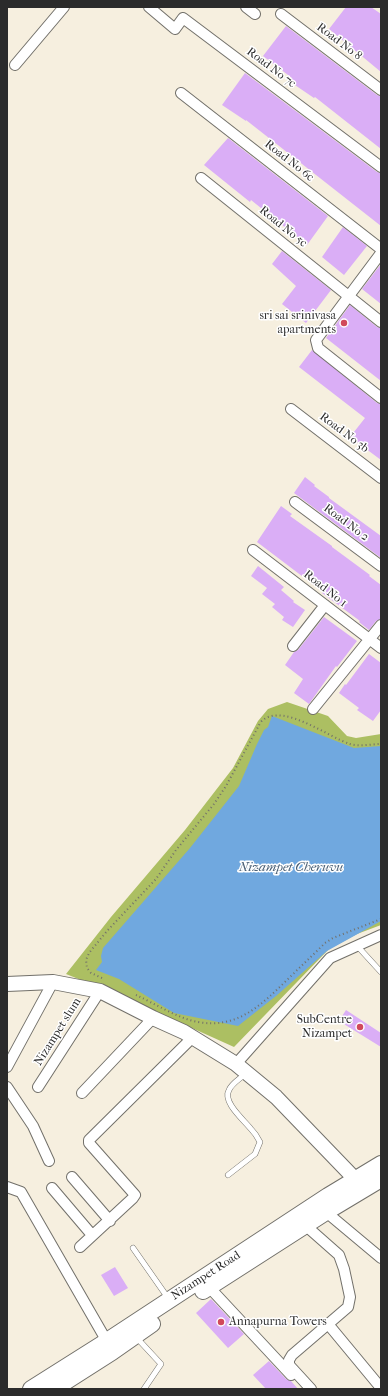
<!DOCTYPE html>
<html>
<head>
<meta charset="utf-8">
<style>
  body { margin:0 }
  #map { position:relative; width:388px; height:1396px; overflow:hidden; background:#f6efdf; font-family:"IM FELL French Canon",serif }
  canvas { display:block }
  .frame { position:absolute; inset:0; border:8px solid #2b2b2b; pointer-events:none }
</style>
</head>
<body>
<div id="map">
<canvas width="388" height="1396"></canvas>
<div class="frame"></div>
</div>
<script>
const c = document.querySelector('canvas').getContext('2d');
c.lineJoin = 'round';
function paint(path, color) {
  c.fillStyle = color;
  c.fill(path, 'evenodd');
}
function strokePath(path, color, width, dash) {
  c.strokeStyle = color;
  c.lineWidth = width;
  c.lineCap = dash ? 'butt' : 'round';
  c.setLineDash(dash || []);
  c.stroke(path);
}
function drawText(font, color, halo, rows, align = 'center') {
  c.font = font + ' "IM FELL French Canon",serif';
  c.lineWidth = 3;
  c.setLineDash([]);
  c.textBaseline = 'middle';
  c.strokeStyle = halo;
  c.fillStyle = color;
  for (const [text, x, y, turn = 0] of rows) {
    c.save();
    c.translate(x, y);
    c.rotate((+turn || 0) * Math.PI / 180);
    c.textAlign = isNaN(turn) ? turn : align;
    if (halo) c.strokeText(text, 0, 0);
    c.fillText(text, 0, 0);
    c.restore();
  }
}
paint(new Path2D(`
  M287,702L328,716L347,736L356,738L381,734V925L357,934L329,949L234,1047L121,996L66,974L111,917L185,830L233,768L258,721L268,709Z`), '#acbf62');
paint(new Path2D(`
  M272,716L354,748L381,746V921L327,951L276,996L238,1026L174,1013L119,979L96,970L102,962L101,956L103,948L190,848L239,786L257,744L264,730L268,727Z`), '#70a8df');
paint(new Path2D(`
  M346,7H371L381,14V72L329,29Z
  M286,26L377,95L381,96V149L315,97L314,98L289,81L292,78L263,56Z
  M245,73L377,172L381,173V226L246,120V121L222,105Z
  M228,138L328,216L307,245L251,200L250,202L204,165Z
  M343,227L367,246L344,275L322,257Z
  M282,251L331,290L306,323L282,304L296,286L272,264Z
  M381,264V304L362,289Z
  M350,305L377,327L381,328V381L326,338Z
  M312,350L377,403L381,404V460L350,437L365,418L299,367Z
  M305,477L315,485L314,486L329,497V498L381,536V558L294,493Z
  M281,506L292,514L290,516L332,546V547L370,575L369,576L381,585V619L376,621L369,630L359,622L360,621L322,593L323,592L257,542Z
  M258,566L284,587L281,590L294,601L293,602L305,610L293,627L282,620L284,617L272,607L275,604L262,594L267,588L251,576Z
  M324,617L357,641L337,667L336,666L309,704L294,693L303,679L285,665L294,652L298,650Z
  M369,654L381,663V710L373,721L357,710L359,708L339,693L345,684L346,685Z
  M346,1010L381,1033V1047L339,1021Z
  M115,1267L128,1288L114,1296L101,1275Z
  M211,1299L244,1334L228,1348L196,1313Z
  M269,1361L286,1379L291,1381L298,1389H266L253,1375Z`), '#daaef6');
const lane = new Path2D(`
  M360,949L381,972
  M228,1175L255,1154L260,1142C258,1138 255,1133 251,1129C244,1120 222,1102 229,1090C232,1083 240,1079 245,1074
  M133,1248L168,1298
  M136,1337L161,1364L144,1389`);
const street = new Path2D(`
  M149,7L175,29L183,18L381,167
  M246,7L255,14
  M281,14L381,90
  M15,65L64,7
  M181,93L381,249
  M201,178L381,322
  M381,253L316,340L318,348L381,398
  M291,409L381,478
  M295,502L381,566
  M253,550L381,648
  M293,646L325,605
  M313,709L381,625
  M236,1064L330,958L381,935
  M7,1067L53,982
  M7,1087L33,1126L49,1161
  M38,1087L100,991
  M82,1093L153,1018
  M72,1177L110,1221
  M7,1187L21,1192L109,1345
  M52,1188L92,1235
  M326,1212L381,1258
  M305,1225L339,1255L344,1269L350,1297L348,1307L292,1355L289,1360V1365L311,1389
  M80,1247L133,1198L135,1195L89,1143V1140L192,1038
  M209,1287L291,1375
  M328,1324L381,1388`);
const secondary = new Path2D(`
  M7,984L53,982L100,991L153,1018L184,1032L236,1064L276,1097L355,1179`);
const primary = new Path2D(`
  M203,1291L326,1212L381,1179
  M31,1389L107,1341L328,1196L381,1164
  M54,1389L112,1352L152,1324`);
strokePath(lane, '#72706a', 6);
strokePath(street, '#72706a', 12);
strokePath(secondary, '#72706a', 16);
strokePath(primary, '#72706a', 18);
strokePath(new Path2D(`
  M102,978L91,973L87,968L86,960L89,953L107,931L156,879L176,850L214,804L226,786L258,727C259,725 261,721 263,720C284,703 330,738 350,744C360,747 371,744 381,744
  M136,995C154,1003 179,1019 198,1022C237,1029 260,1006 286,981C299,968 312,956 325,943L333,938L381,919`), '#72706a', 2, [1, 3]);
strokePath(lane, '#fff', 5);
strokePath(street, '#fff', 10);
strokePath(secondary, '#fff', 14);
strokePath(primary, '#fff', 16);
for (const [x, y, r, color] of [
  [344,323,4,"#d1495b"],
  [360,1027,4,"#d1495b"],
  [221,1322,4,"#d1495b"]
]) {
  const dot = new Path2D();
  dot.arc(x, y, r, 0, 2 * Math.PI);
  c.fillStyle = color;
  c.fill(dot);
  strokePath(dot, '#fff', 1.5);
}
drawText('12px', '#2b2b2b', '#fff', [
  ["Road No 8",339,42,37],
  ["Road No 7c",271,68,37],
  ["Road No 6c",289,161,38],
  ["Road No 5c",283,227,39],
  ["Road No 3b",344,433,37],
  ["Road No 2",346,523,37],
  ["Road No 1",325,589,38],
  ["Nizampet slum",58,1032,-58],
  ["Nizampet Road",206,1276,-33]
]);
drawText('12px', '#2b2b2b', '#fff', [
  ["sri sai srinivasa",336,316],
  ["apartments",336,330],
  ["SubCentre",352,1020],
  ["Nizampet",352,1034],
  ["Annapurna Towers",229,1322,"left"]
], 'right');
drawText('italic 13px', '#475d73', '#fff', [
  ["Nizampet Cheruvu",291,868]
]);
</script>
</body>
</html>
